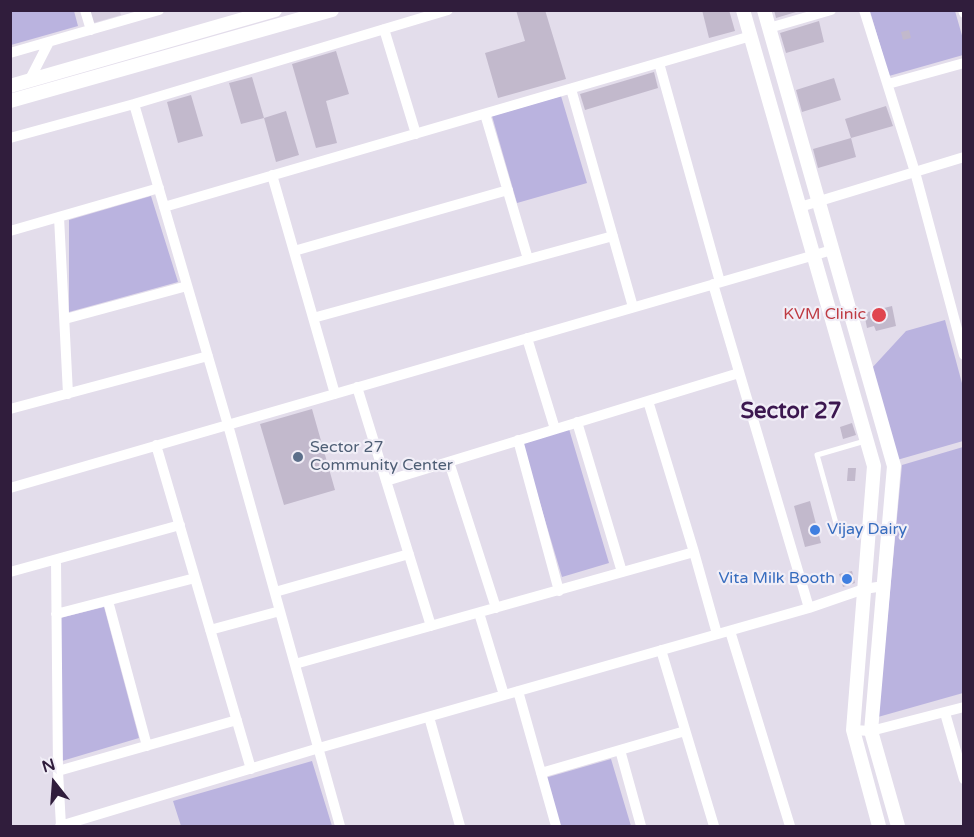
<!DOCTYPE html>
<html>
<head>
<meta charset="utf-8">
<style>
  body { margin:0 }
  #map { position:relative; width:974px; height:837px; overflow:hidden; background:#e3ddeb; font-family:"Varela Round",sans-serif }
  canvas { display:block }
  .frame { position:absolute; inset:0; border:12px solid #301d3c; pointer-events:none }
  .north { position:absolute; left:24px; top:753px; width:60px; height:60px; -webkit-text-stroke:4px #f1eef7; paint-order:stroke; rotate:343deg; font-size:16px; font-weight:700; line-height:24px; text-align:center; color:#301d3c }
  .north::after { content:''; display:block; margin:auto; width:21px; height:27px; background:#301d3c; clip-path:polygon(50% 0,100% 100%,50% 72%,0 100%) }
</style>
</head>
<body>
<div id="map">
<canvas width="974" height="837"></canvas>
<div class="frame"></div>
<div class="north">N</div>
</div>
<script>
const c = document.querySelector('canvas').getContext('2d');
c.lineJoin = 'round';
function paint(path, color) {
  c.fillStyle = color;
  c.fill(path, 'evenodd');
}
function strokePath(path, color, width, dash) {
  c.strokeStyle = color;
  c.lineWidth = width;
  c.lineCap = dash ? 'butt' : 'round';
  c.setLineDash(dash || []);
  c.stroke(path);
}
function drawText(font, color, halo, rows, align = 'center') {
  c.font = font + ' "Varela Round",sans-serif';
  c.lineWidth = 4.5;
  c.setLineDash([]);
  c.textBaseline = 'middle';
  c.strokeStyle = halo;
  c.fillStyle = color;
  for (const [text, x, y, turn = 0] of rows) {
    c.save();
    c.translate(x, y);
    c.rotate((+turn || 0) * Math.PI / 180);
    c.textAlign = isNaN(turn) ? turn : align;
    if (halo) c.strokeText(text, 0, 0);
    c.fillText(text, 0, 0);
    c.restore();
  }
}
paint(new Path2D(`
  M90,11H120L121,15L93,23Z`), '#d6cedf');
paint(new Path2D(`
  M11,10L74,11L78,26L11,45Z
  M870,11H955L963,39V55L889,76Z
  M561,96L587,183L517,203L492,116Z
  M151,196L178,282L69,312V220Z
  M945,320L963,387V441L897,460L871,369L906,331Z
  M569,429L609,563L562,577L522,443Z
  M963,447V693L878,717L902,465Z
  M104,607L139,738L62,761L60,618Z
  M611,759L631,826H560L545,778Z
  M312,761L332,826H181L173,801Z`), '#bab3df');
paint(new Path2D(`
  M516,10H545L566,79L498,98L485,53L525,41Z
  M702,10H729L735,31L709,38Z
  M774,10H795L796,12L776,18Z
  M819,21L824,42L786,53L780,33Z
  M909,30L911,38L903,40L901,32Z
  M336,51L349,94L326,101L337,143L316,148L292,64Z
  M654,72L658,88L585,110L580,94Z
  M252,77L264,118L241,124L229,83Z
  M834,78L841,100L802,112L796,90Z
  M191,95L203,136L178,143L167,102Z
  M886,106L893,126L851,138L845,119Z
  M286,111L299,155L276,162L264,118Z
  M851,138L856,157L818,168L813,149Z
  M892,306L896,326L876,331L874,326L867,328L864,313Z
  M312,409L335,490L284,505L260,424Z
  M852,423L856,435L843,439L840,427Z
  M848,468H856L855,481H847Z
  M810,501L821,543L805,547L794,506Z
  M852,571L855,583L843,587L839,574Z`), '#c2b9cc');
strokePath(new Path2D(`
  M865,441L817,455L839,534L868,530`), '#fff', 5);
strokePath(new Path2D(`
  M85,10L91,30
  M864,10L915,172L964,355
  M963,10L964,13
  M769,28L831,10
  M384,29L416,134
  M10,53L159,10
  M659,63L720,282
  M29,81L49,42
  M888,84L964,63
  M571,89L633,307
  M485,114L528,259
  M10,138L134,104
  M272,175L335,394
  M164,207L751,36
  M800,207L964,157
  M59,217L68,394
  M10,231L159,188
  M294,251L508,190
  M713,284L809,608
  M313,318L613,236
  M65,319L187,286
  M527,338L555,429
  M357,387L431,626
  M648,401L694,552
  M10,409L208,356
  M577,422L622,572
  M518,440L559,591
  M156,445L251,769
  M449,462L496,608
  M386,481L739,373
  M10,488L832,250
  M56,560L58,771L61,826
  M10,572L180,525
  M275,592L409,554
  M108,601L147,746
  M479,613L504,695
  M56,614L195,578
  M210,630L280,611
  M730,631L790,826
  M661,650L714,826
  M295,664L694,552L717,634
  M518,691L556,826
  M945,713L964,779
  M429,717L460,826
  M853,730L871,731L964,707
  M620,750L641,826
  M58,771L237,720
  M541,773L685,731
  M60,826L319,748L809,608L864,589L884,586
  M340,826L228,425L134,104L448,10`), '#fff', 10);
strokePath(new Path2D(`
  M743,10L874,466L853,730L879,826
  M764,10L894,466L871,731L898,826
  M10,86L275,10
  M10,101L332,10`), '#fff', 14);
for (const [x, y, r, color] of [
  [879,315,8,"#e0444e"],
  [298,457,6,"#5c6f8a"],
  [815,530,6,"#3f7fe0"],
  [847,579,6,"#3f7fe0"]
]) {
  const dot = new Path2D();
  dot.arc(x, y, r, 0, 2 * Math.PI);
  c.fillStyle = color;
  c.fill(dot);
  strokePath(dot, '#f1eef7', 2);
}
drawText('16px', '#be3a42', '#f1eef7', [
  ["KVM Clinic",866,315]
], 'right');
drawText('16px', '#4e5e75', '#f1eef7', [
  ["Sector 27",310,448],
  ["Community Center",310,466]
], 'left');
drawText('16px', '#366cbe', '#f1eef7', [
  ["Vijay Dairy",827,530],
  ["Vita Milk Booth",835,579,"right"]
], 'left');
drawText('bold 22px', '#3c1750', '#f1eef7', [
  ["Sector 27",791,412]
]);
</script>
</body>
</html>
